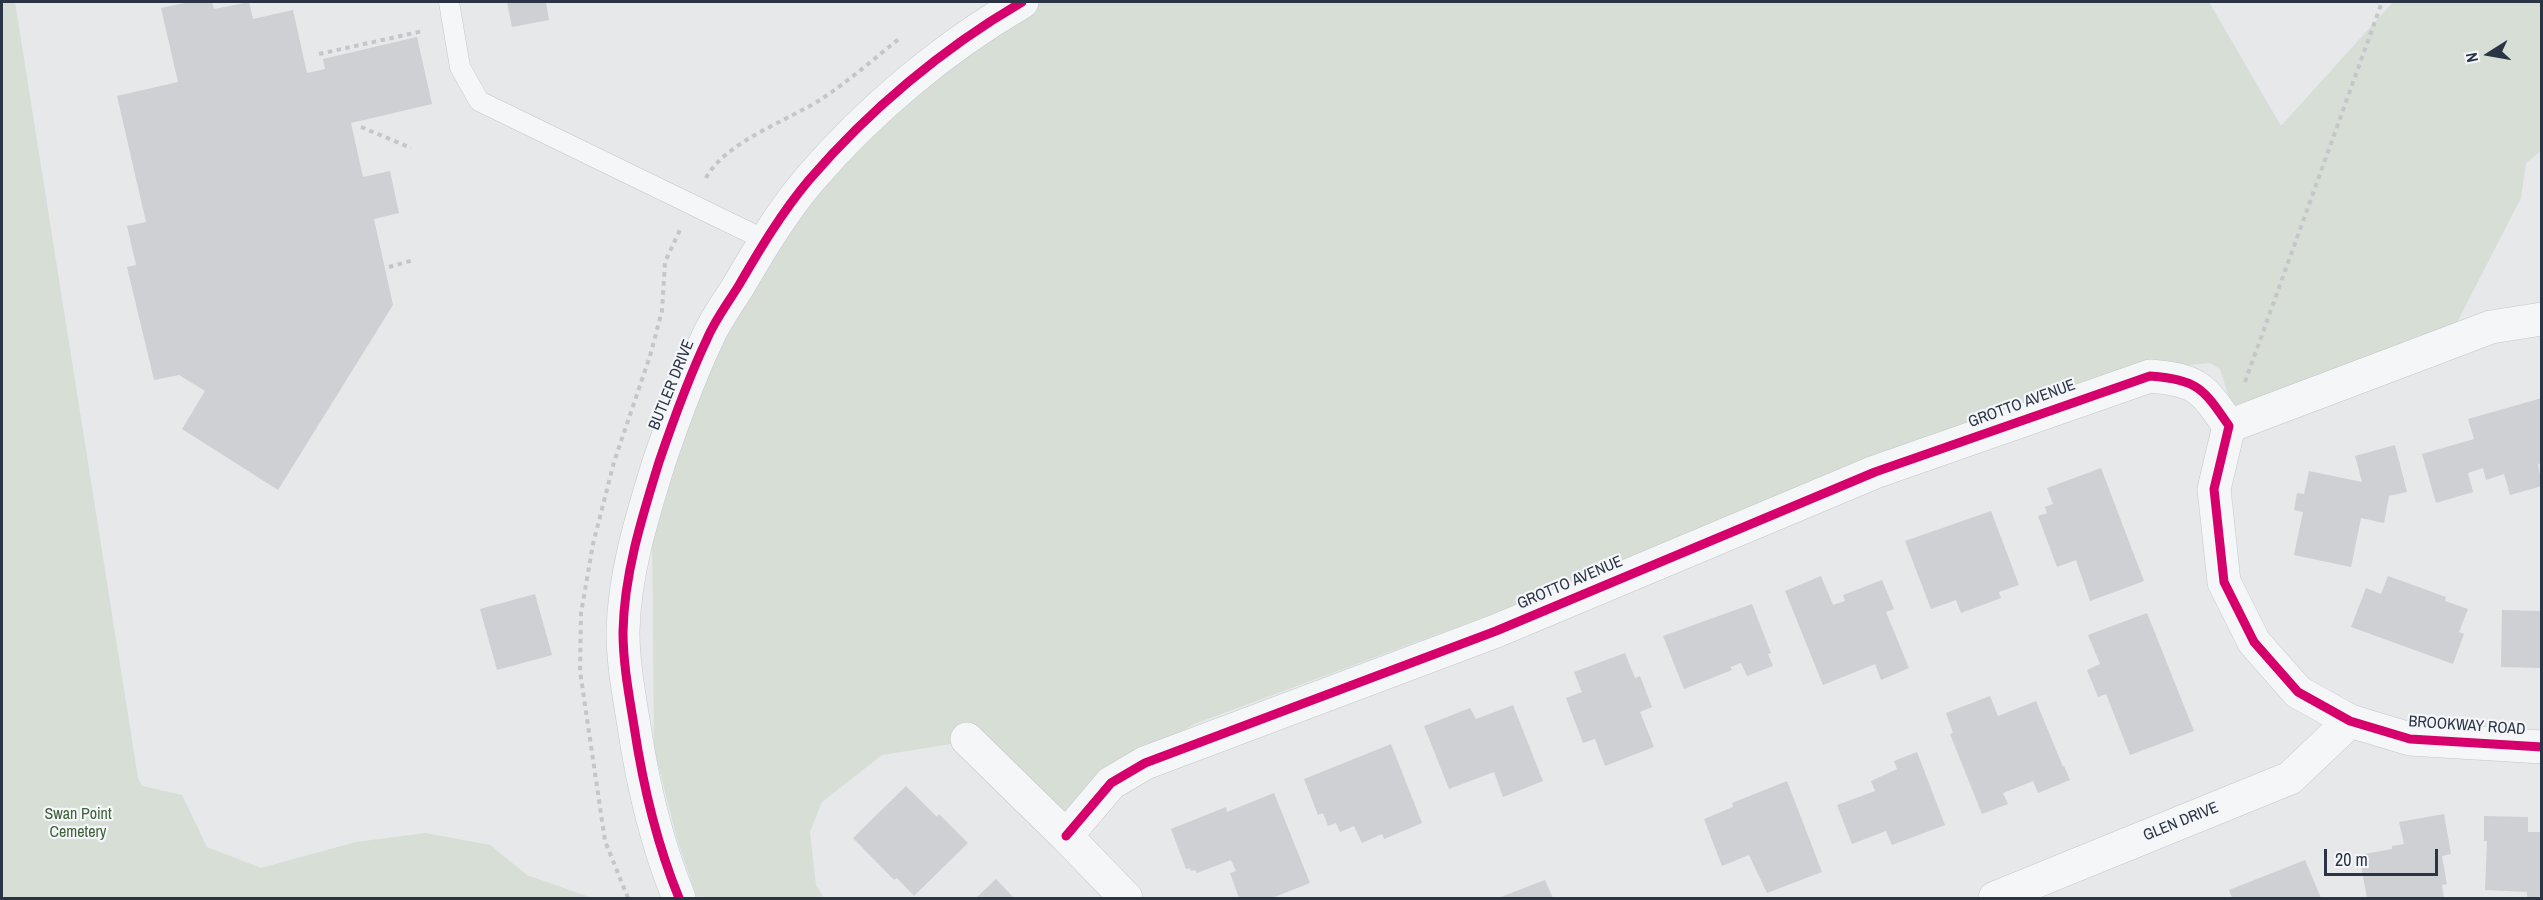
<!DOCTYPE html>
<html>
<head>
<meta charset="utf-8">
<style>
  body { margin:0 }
  #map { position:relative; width:2543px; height:900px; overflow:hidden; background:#e6e8ea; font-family:"Archivo Narrow",sans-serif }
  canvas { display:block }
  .frame { position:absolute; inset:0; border:3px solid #2b3445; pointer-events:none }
  .north { position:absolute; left:2459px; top:24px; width:60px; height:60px; -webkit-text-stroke:4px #f4f6f9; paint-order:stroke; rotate:259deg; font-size:16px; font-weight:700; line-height:24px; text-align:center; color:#2b3445 }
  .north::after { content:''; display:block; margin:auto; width:21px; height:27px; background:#2b3445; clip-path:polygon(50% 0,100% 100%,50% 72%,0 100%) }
  .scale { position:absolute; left:2324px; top:849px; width:114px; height:27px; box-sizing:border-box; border:3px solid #2b3445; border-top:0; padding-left:8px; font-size:18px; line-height:21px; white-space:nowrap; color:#2b3445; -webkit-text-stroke:4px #f4f6f9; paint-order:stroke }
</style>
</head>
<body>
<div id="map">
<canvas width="2543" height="900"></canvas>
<div class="frame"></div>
<div class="north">N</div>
<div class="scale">20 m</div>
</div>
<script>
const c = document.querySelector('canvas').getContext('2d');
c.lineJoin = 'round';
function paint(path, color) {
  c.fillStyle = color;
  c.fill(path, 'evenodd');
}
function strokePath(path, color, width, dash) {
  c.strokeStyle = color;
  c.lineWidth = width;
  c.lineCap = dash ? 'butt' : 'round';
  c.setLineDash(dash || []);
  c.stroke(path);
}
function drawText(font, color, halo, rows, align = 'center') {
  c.font = font + ' "Archivo Narrow",sans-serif';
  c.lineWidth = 4.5;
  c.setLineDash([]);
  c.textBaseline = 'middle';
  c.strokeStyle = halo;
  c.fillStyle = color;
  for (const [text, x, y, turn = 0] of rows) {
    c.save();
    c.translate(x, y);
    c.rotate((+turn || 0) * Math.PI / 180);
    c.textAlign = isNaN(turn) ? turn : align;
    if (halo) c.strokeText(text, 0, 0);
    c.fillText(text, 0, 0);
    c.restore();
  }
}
paint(new Path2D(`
  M2,2H15L138,778L142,786L182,795L207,847L261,868L356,842L426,833L490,845L527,875L592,898H2Z
  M1007,2H2209L2281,126L2393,2H2541V151L2526,163L2521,198L2449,338L2235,417L2220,369L2210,363L2160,368L1194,724L1126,765L1072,821L988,738L882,755L822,802L810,832L816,885L824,898H697L677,839L654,748L652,525L723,325L766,237Z`), '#d6ded6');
paint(new Path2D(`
  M189,2H212L214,9L249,2L253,19L293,10L307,73L325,69L323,59L417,37L432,104L351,123L363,177L390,171L399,213L374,219L393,305L278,490L182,429L205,391L179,375L154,380L127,267L136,265L127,226L146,222L117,96L178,82L161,8Z
  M507,2H546L549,20L512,27Z
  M2542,398V463L2538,464L2542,486L2510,495L2504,474L2486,480L2483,468L2468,473L2473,492L2436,503L2422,454L2474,439L2468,419Z
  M2395,445L2407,492L2389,496L2384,523L2361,518L2351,567L2294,555L2303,512L2294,510L2297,493L2304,494L2309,471L2362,482L2355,456Z
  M2101,468L2144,581L2090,601L2076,560L2057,567L2038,516L2047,513L2045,507L2053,504L2047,488Z
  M1991,511L2019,585L1999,592L2001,598L1961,613L1956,600L1931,609L1905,541Z
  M1821,576L1833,605L1845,601L1843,595L1882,580L1894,609L1886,612L1909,668L1881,680L1875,664L1823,685L1785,591Z
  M2388,576L2446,597L2445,601L2468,609L2459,632L2464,634L2453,664L2351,627L2366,588L2381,594Z
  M535,594L552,655L497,670L480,609Z
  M1752,604L1771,653L1768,654L1773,666L1747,676L1741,663L1730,667L1732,670L1684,689L1663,636Z
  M2502,610L2542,611V668L2501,667Z
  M2147,613L2194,731L2130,755L2106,694L2098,697L2087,670L2100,664L2088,635Z
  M1625,653L1635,678L1640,676L1652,707L1640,712L1654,747L1605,766L1595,739L1583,743L1566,698L1582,692L1574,672Z
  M1990,696L1998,716L2036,701L2063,767L2064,766L2070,780L2038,793L2033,781L2003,793L2008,804L1982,814L1950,734L1953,733L1946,713Z
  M1513,705L1543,781L1503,797L1494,772L1449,789L1424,726L1470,708L1476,719Z
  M1391,744L1422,823L1384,839L1382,834L1362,843L1354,826L1340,832L1336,823L1328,826L1323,813L1318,815L1304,779Z
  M1917,752L1945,825L1892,845L1886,831L1852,844L1837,805L1875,791L1871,781L1897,769L1894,761Z
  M1787,781L1822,872L1767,893L1749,855L1722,866L1704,819L1733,807L1732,803Z
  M906,786L937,817L939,814L968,843L914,896L897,878L894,880L853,838Z
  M1274,793L1310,883L1272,898H1239L1230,873L1236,871L1231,860L1197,873L1195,870L1191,871L1190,868L1186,869L1171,829L1226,807L1227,812Z
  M2444,814L2451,854L2442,856L2447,884L2442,885L2444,898H2367L2359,855L2392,849V846L2404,844L2399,822Z
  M2484,816L2528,817V832H2542V898H2527V892L2485,890L2487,841H2484Z
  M2305,860L2321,898H2232L2229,890Z
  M996,879L1014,898H976Z
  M1545,880L1553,898H1498Z`), '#ced0d3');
const service = new Path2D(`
  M449,2L460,67L479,101L765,240`);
const minor = new Path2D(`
  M2229,426L2491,327L2542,319
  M967,739L1066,836L1126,898
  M1066,836L1111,783L1145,763L1496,631L1875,472L2150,376C2198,380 2203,388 2229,426L2214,489L2224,582L2254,642L2298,692L2350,721L2410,739L2542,747
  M679,898C656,842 643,786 634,726C629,695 623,663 623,632C624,574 642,517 659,462C673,421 688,379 707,339C715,320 728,303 739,285C760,249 782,212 809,180C869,110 943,48 1022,2
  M1995,898L2290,778L2350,721`);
strokePath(service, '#c4c6c8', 21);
strokePath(minor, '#c4c6c8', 34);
strokePath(new Path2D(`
  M319,54L423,31
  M361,127L411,148
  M706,178C726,141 788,121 823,98C850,80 875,58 900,38
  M389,267L414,260
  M2245,382L2382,2
  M628,898L605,841L580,671L581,613L593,544L614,462L650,356L662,311L665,262L680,230`), '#c5c6ca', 4, [4.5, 4.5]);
strokePath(service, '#f5f6f7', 20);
strokePath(minor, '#f5f6f7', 33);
strokePath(new Path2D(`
  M1066,836L1111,783L1145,763L1496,631L1875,472L2150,376C2198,380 2203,388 2229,426L2214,489L2224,582L2254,642L2298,692L2350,721L2410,739L2542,747
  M679,898C656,842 643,786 634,726C629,695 623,663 623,632C624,574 642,517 659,462C673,421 688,379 707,339C715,320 728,303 739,285C760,249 782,212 809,180C869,110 943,48 1022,2`), '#d6006c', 9);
drawText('16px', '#2b3445', '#f4f6f9', [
  ["BUTLER DRIVE",672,385,-68],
  ["GROTTO AVENUE",2022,404,-20],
  ["GROTTO AVENUE",1570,583,-23],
  ["BROOKWAY ROAD",2467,726,4],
  ["GLEN DRIVE",2181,822,-22]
]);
drawText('16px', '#3f6138', '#f4f6f9', [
  ["Swan Point",78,815],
  ["Cemetery",78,833]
]);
</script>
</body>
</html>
